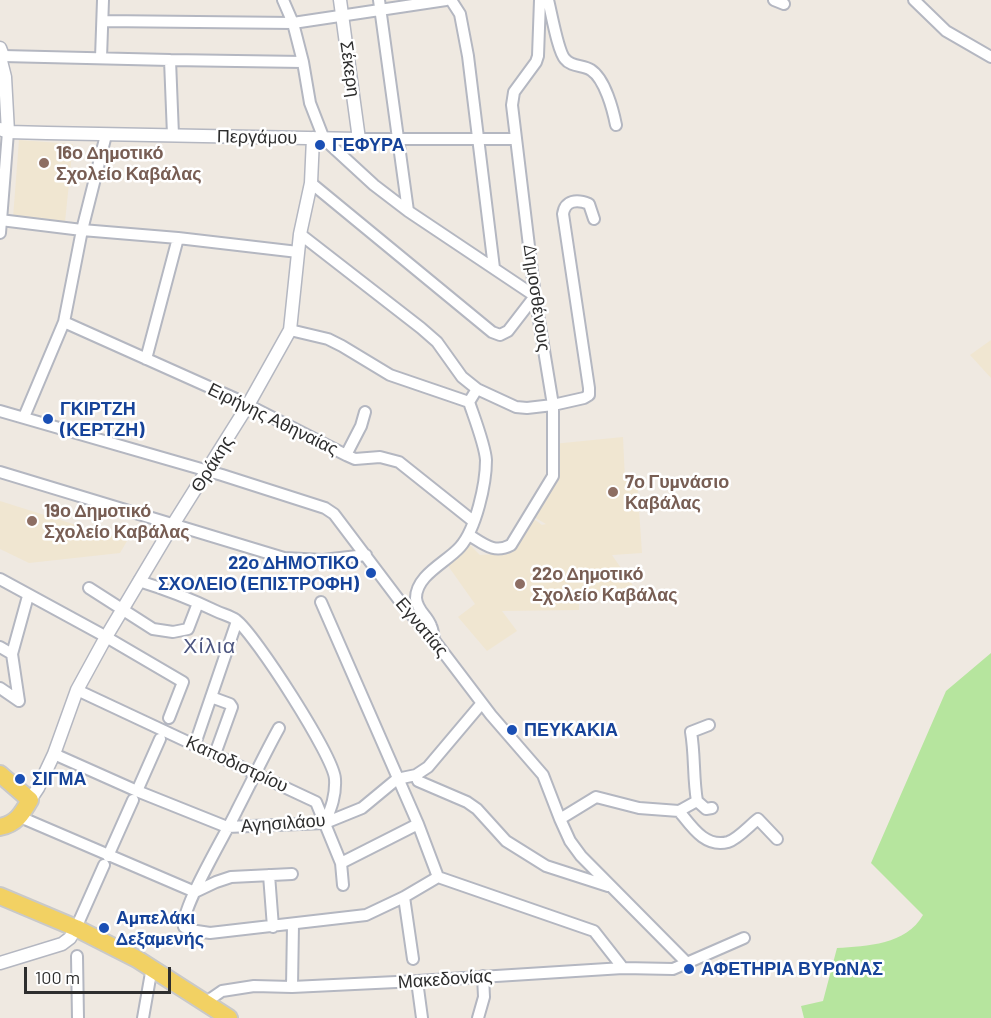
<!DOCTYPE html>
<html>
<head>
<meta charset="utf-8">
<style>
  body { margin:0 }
  #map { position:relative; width:991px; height:1018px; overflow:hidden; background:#efe9e1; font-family:Barlow,sans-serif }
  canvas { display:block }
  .scale { position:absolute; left:24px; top:967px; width:147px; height:27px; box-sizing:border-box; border:3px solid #2e2e2e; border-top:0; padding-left:8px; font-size:18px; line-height:21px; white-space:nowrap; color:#2e2e2e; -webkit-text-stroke:4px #fff; paint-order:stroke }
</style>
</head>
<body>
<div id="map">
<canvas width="991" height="1018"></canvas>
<div class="scale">100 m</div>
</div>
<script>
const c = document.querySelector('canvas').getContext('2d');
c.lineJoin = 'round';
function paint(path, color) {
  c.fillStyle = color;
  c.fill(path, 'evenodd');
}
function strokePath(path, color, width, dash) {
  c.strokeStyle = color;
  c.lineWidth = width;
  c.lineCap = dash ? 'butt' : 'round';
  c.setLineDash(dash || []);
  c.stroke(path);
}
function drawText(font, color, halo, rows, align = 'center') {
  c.font = font + ' Barlow,sans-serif';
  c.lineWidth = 5;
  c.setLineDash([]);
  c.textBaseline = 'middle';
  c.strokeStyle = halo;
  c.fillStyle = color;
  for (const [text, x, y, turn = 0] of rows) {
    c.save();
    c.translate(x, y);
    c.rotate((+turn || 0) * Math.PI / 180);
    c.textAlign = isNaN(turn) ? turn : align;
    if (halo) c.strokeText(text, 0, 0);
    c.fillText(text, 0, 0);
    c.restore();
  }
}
paint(new Path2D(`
  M19,140L73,144L65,222L13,218Z
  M991,340V378L970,355Z
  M623,437L625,480H637L642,553L612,555L634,587L579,594V610L502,611L517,631L487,651L458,617L475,604L446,563L470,545L480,555L511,553L510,540L527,514L542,525L546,524L527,513L555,480L553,444Z
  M0,501L127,541L120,553L29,563L0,549Z`), '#f0e6d1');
paint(new Path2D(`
  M991,653V1018H804L801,1006L823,1001L837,948C867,946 906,945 923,915L871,863L946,691Z`), '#b6e59e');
const minor = new Path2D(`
  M283,0L293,23L303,62L310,103L324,139L374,185L408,211L535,296L508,331L500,335L492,332L311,183
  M379,0L408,211
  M451,0L460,14L468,56L494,268
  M548,0C551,11 558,52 565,59C571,67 583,65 591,70C605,79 613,110 616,125
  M774,0L784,4
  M914,0L946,31L991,57
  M103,21L293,23L446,0
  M3,56L170,60
  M101,58L103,0
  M173,135L170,60L303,62
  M359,139H515
  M0,220L82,230L178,238L298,252
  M0,233L8,132
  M300,234L421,328L437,342L462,377L477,389L516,407L527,408L553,405L584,398L589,395V388L563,214C565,200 577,199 589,204L594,219
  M64,322L236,399L346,455L355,459L380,457L399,462L473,521
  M290,330L328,339L342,346L390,375L469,402
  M146,359L178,238
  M0,411L222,475L325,508L334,514L402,604L434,640L491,715L543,775L560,819L570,841L581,856L688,964
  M24,417L64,322L82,230L106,135
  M346,455L361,426L365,412
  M0,472L284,558L323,560L366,555
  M469,535C484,544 494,554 511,545L553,476V405L535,296L512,105L514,92L536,62L538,56L540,0
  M0,579L101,634L183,682L169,718
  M139,581C165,589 191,599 216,611C222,614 231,616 236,620C255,634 334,757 335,779C336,796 331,808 325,823
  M89,588L153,629L173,632L188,629L198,603
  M321,602L418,824L438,877
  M434,639C433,635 433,630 431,626C427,615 417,611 416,598C416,575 447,562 460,547C476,529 486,484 486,460C485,445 474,417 469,402L477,389
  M0,647L12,654
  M0,688L19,701
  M77,690L316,802L341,863L343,885
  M211,697L230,704L232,707L215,754
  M19,701L12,654L28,596
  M709,725L691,732C695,755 693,778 697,801L706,809L712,808
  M279,728C264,755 251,783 237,810C228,830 180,909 184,927L190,930L210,933L366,915L404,897L438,877
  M195,744L237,621
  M54,754L137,791L227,827L325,823L362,808L397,779L416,775L428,767L482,703
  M416,775L418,781L467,802L477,809L506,841L546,866L608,886
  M137,791L160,739
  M697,801L679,811C692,827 705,848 728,842C738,839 750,825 758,819L777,839
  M20,817L195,892L216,882L231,877L292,874
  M560,819L596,797L639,808L679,811
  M108,856L133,800
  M341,863L418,824
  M269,875L273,927
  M438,877L594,931L623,968
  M404,897L413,959
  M76,928L104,865
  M77,956L78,1018
  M417,981L422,1018
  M292,987L293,925
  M206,1002L222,991L254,986L292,987L417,981L623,968L673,969L744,938
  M143,1018L152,967
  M478,1018L484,997L483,976`);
const tertiary = new Path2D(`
  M0,48L3,56L1,61L5,77L8,132
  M0,129L8,132L47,133L359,139L340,0
  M30,800L38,788L54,754L77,690L106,637L174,523L248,405L290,330L300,234L311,183L313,138
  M0,963L62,944L70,938L76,928`);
const primary = new Path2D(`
  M0,774L30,800C22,814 16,824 0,827
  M0,896L76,928L137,959L229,1018`);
strokePath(minor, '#b4b7c1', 14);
strokePath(tertiary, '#b4b7c1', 15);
strokePath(primary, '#c9c9c9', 20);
strokePath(minor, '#fff', 10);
strokePath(tertiary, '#fff', 12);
strokePath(primary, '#f2d163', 16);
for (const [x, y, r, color] of [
  [320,145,6,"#1a4fb4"],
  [44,163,6,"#8d6e63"],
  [48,419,6,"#1a4fb4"],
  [613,492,6,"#8d6e63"],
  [32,521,6,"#8d6e63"],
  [371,573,6,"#1a4fb4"],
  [520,584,6,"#8d6e63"],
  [512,730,6,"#1a4fb4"],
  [20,779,6,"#1a4fb4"],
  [104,928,6,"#1a4fb4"],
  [689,969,6,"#1a4fb4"]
]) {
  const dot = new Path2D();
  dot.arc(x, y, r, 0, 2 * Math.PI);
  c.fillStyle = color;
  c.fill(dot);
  strokePath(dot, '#fff', 2);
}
drawText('18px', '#2e2e2e', '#fff', [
  ["Σέκερη",350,69,82],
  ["Περγάμου",257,137,1],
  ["Δημοσθένους",537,298,82],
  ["Ειρήνης Αθηναίας",273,419,26],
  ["Θράκης",212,464,-58],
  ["Εγνατίας",422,627,50],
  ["Καποδιστρίου",237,764,25],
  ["Αγησιλάου",283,823,-4],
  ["Μακεδονίας",445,979,-4]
]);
drawText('bold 18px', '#164399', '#fff', [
  ["ΓΕΦΥΡΑ",332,145],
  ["ΓΚΙΡΤΖΗ",60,409],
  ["(ΚΕΡΤΖΗ)",60,430],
  ["22ο ΔΗΜΟΤΙΚΟ",359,563,"right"],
  ["ΣΧΟΛΕΙΟ (ΕΠΙΣΤΡΟΦΗ)",359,584,"right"],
  ["ΠΕΥΚΑΚΙΑ",524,730],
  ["ΣΙΓΜΑ",32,779],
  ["Αμπελάκι",116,918],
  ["Δεξαμενής",116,939],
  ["ΑΦΕΤΗΡΙΑ ΒΥΡΩΝΑΣ",701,969]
], 'left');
drawText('bold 18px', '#785e54', '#fff', [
  ["16ο Δημοτικό",56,153],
  ["Σχολείο Καβάλας",56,174],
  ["7ο Γυμνάσιο",625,482],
  ["Καβάλας",625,503],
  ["19ο Δημοτικό",44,511],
  ["Σχολείο Καβάλας",44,532],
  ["22ο Δημοτικό",532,574],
  ["Σχολείο Καβάλας",532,595]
], 'left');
c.letterSpacing = '1.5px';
drawText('21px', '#4d5680', '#fff', [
  ["Χίλια",210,646]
]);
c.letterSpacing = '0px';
</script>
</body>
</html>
